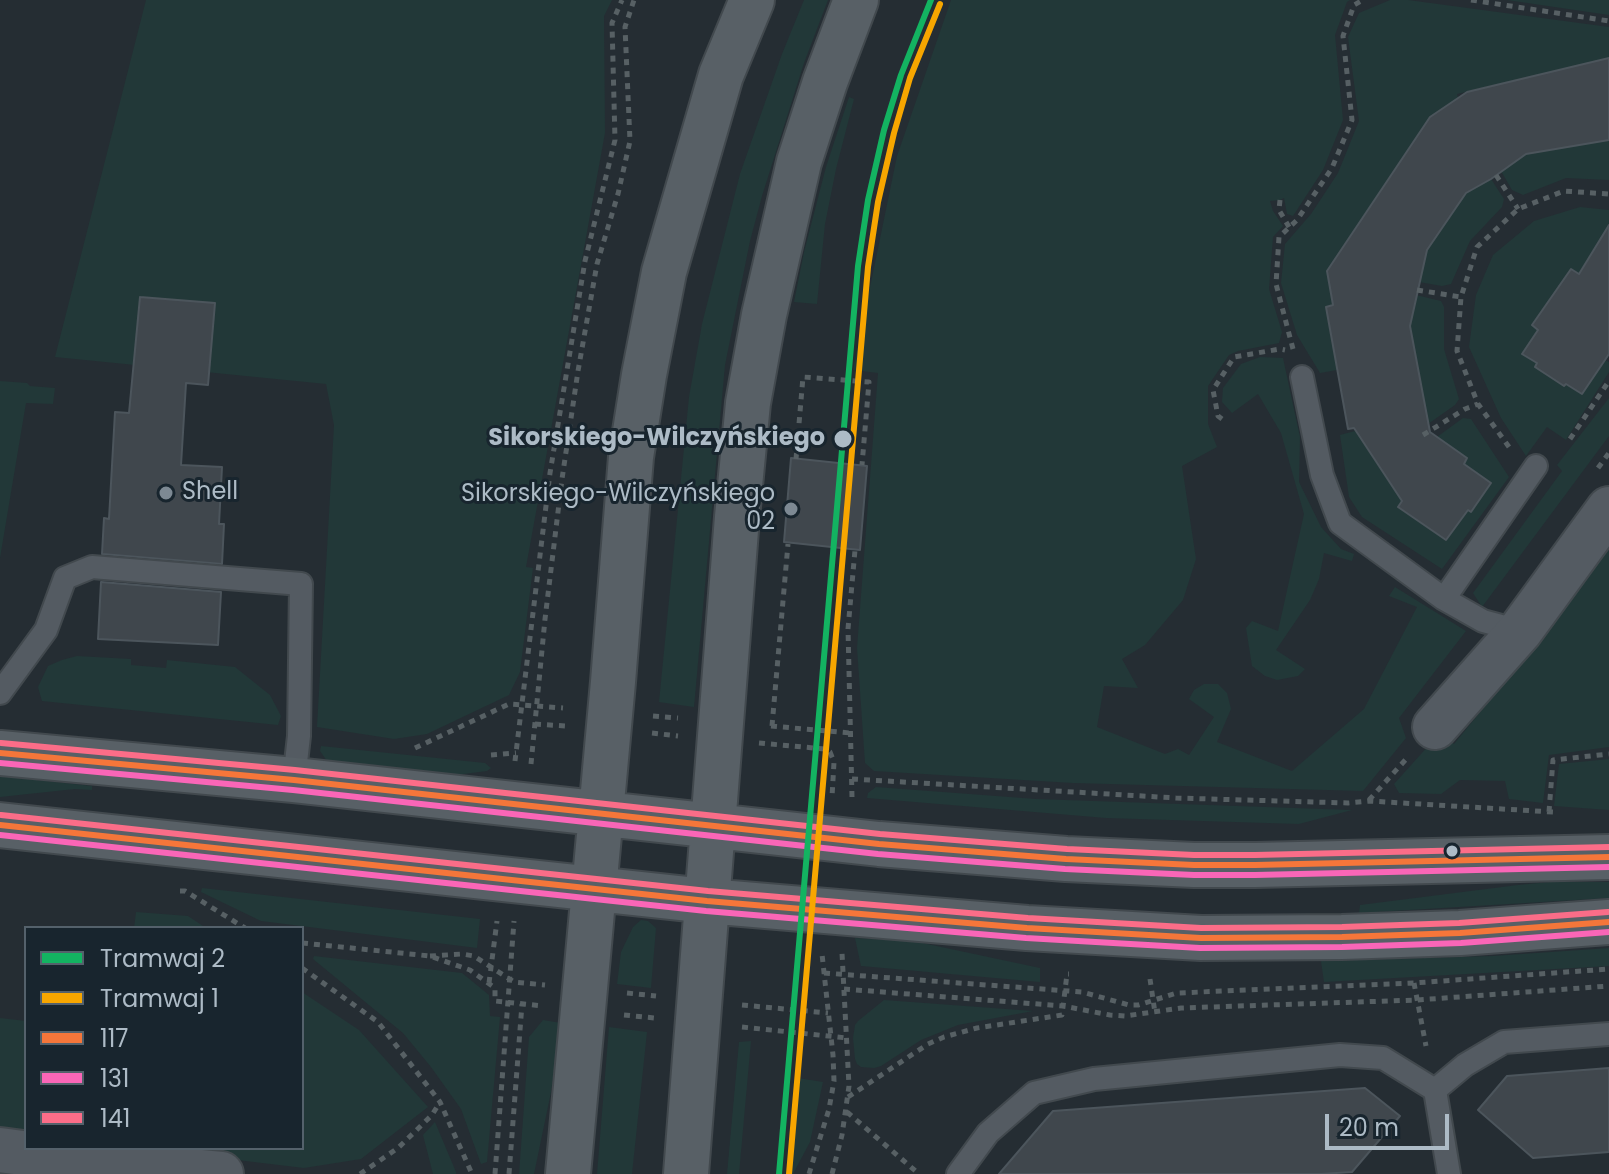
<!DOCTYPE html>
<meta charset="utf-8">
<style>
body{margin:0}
#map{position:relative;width:1609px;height:1174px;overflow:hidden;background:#252d33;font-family:Poppins,sans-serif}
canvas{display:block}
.legend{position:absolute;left:24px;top:926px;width:280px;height:224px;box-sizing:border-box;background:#18252e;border:2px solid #54616b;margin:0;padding:10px 14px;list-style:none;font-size:24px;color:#adbbc6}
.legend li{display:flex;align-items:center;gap:16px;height:40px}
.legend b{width:40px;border:2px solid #54616b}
.scale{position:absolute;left:1325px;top:1114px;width:124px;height:36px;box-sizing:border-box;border:4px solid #adbbc6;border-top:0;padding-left:10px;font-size:24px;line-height:28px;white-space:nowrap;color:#adbbc6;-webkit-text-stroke:6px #18252e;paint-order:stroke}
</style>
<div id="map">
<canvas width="1609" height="1174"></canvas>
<ul class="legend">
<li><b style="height:10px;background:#13b361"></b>Tramwaj 2</li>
<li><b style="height:10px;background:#f7a600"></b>Tramwaj 1</li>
<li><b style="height:10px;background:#f5763a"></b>117</li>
<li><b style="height:10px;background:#fa66b7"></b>131</li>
<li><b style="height:10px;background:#fb6d88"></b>141</li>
</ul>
<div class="scale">20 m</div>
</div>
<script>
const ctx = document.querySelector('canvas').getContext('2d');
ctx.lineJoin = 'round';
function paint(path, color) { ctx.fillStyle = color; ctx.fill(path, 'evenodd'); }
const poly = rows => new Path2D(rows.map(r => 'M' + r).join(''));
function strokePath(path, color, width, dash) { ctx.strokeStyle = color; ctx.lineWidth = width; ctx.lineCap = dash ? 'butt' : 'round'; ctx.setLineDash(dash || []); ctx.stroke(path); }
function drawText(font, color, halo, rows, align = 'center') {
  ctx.font = font + ' Poppins,sans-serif'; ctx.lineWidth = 6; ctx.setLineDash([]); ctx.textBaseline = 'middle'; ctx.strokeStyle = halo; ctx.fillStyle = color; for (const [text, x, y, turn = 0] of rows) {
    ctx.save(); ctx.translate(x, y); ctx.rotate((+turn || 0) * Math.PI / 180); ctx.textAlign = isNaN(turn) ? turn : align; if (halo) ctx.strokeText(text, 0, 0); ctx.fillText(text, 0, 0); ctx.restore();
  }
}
paint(poly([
 [146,0,612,0,604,16,605,133,526,567,533,568,520,672,509,695,427,734,394,739,317,727,334,425,326,384,55,357],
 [804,0,828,0,804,63,762,196,750,241,725,365,694,707,659,702,689,397,702,324,740,174,782,54],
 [951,0,1350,0,1347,2,1335,35,1343,120,1323,170,1293,216,1287,214,1284,198,1280,200,1270,201,1273,211,1283,226,1273,237,1269,289,1282,332,1279,343,1238,351,1229,355,1208,386,1208,424,1217,447,1182,466,1196,559,1183,600,1145,645,1122,659,1138,688,1104,686,1097,727,1165,754,1178,749,1189,755,1214,717,1189,699,1194,690,1204,684,1218,684,1227,693,1231,709,1217,742,1292,771,1364,709,1417,607,1389,596,1395,587,1466,631,1399,718,1406,738,1363,791,1073,783,874,771,865,763,857,648,878,373,853,370,897,156],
 [1390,0,1408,0,1609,27,1609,58,1457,94,1458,98,1430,118,1327,271,1333,305,1326,307,1332,345,1343,369,1320,373,1297,335,1281,283,1285,244,1311,214,1338,173,1359,121,1348,37,1359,13],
 [1507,0,1609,0,1609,15],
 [849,97,854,99,836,169,825,224,817,304,794,302,804,252,826,167],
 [1609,140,1609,180,1566,178,1523,195,1512,190,1501,171,1526,154],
 [1476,178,1491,179,1504,199,1502,207,1470,241,1451,284,1442,286,1419,282,1414,268],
 [1580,207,1609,210,1609,259,1594,250,1579,274,1571,269,1558,288,1538,330,1523,353,1537,363,1536,367,1564,386,1566,384,1582,393,1605,360,1609,362,1609,372,1566,440,1547,427,1526,456,1501,418,1469,347,1476,295,1493,255,1534,221],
 [1416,295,1441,301,1444,307,1444,349,1459,399,1455,405,1428,424,1406,305],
 [1260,357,1283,358,1300,437,1299,482,1321,527,1341,549,1354,554,1352,561,1324,553,1319,579,1310,600,1276,650,1305,669,1298,676,1277,680,1265,676,1252,666,1246,628,1252,621,1278,631,1304,514,1281,433,1258,394,1232,413,1222,402,1223,388,1241,364],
 [0,381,27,383,30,386,55,388,53,404,26,403,0,558],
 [1609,398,1609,436,1482,607,1473,593,1562,471,1557,465],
 [1463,418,1471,419,1509,477,1442,569,1362,517,1349,497,1340,435,1355,431,1402,501,1398,507,1446,540,1468,510,1464,464,1467,459,1437,437],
 [1609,546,1609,747,1549,755,1543,803,1509,799,1505,781,1460,780,1441,794,1399,793,1394,784,1439,734,1454,744,1508,678],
 [77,656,131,659,131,665,166,668,167,660,235,667,270,695,281,716,278,725,42,701,38,687,48,666,62,660],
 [321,746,485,763,491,768,487,771,456,775,327,761,320,751],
 [1609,759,1609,810,1554,806,1559,764],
 [0,776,92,786,92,790,75,789,0,797],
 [876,787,1036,799,1352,810,1299,824,1106,818,867,798,868,793],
 [1550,882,1609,882,1609,898,1359,913,1360,905,1518,885],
 [202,888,480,919,477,948,261,921,201,892],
 [136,912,188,916,206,928,134,928],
 [641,920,648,921,656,928,651,988,617,984,621,952,633,927],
 [855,938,913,941,1040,968,1040,982,861,966],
 [1609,948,1609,966,1324,982,1321,961,1493,956],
 [314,956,462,973,489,995,490,1016,500,1017,487,1162,481,1164,461,1109,431,1067,403,1033,313,959],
 [302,992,359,1030,428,1107,361,1159,304,1168,137,1148,302,1148],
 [884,1000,1033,1011,958,1025,921,1040,881,1066,874,1068,861,1067,857,1064,855,1059,853,1038,855,1025,858,1021],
 [0,1018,26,1021,26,1135,0,1132],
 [543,1020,561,1023,551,1092,534,1174,519,1174,529,1037],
 [609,1027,647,1032,632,1174,597,1174],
 [751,1041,739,1174,727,1174,739,1042],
 [798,1078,823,1082,810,1142,793,1174,789,1174],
 [435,1122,456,1172,456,1174,433,1174,423,1135]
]), '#223838');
const building = poly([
 [1609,58,1609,140,1526,154,1491,179,1466,193,1427,250,1410,326,1430,432,1467,458,1464,464,1491,483,1471,512,1468,510,1446,540,1398,507,1402,501,1354,428,1348,429,1326,307,1333,305,1327,271,1430,117,1467,92,1609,58],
 [1609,225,1609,354,1582,394,1566,384,1564,386,1535,367,1537,363,1522,354,1538,330,1532,325,1571,269,1579,274,1609,225],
 [140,297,215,303,208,385,186,383,181,465,222,467,219,524,224,524,222,564,102,554,104,518,109,519,115,412,129,413,140,297],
 [791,458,867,466,860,550,784,542,791,458],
 [101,582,221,592,218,645,98,639,101,582],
 [1609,1068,1609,1152,1533,1158,1478,1110,1507,1076,1609,1068],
 [1365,1088,1400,1116,1352,1172,1321,1174,999,1174,1053,1111,1365,1088]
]);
paint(building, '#40474d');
strokePath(building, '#4c555c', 2);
const lane = poly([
 [1302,377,1322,475,1340,523,1444,599,1483,621,1520,631],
 [1444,599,1536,466],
 [0,693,46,630,65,578,92,567,301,584,299,736,294,780],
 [1435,1090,1465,1065,1504,1042,1609,1034],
 [958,1174,988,1133,1034,1093,1094,1079,1340,1055,1383,1058,1435,1090,1449,1174]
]);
const street = poly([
 [1435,727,1520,631,1609,509],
 [0,1150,75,1160,221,1174]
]);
const secondary = poly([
 [0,753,294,780,879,844,1066,859,1194,865,1255,865,1609,857],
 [0,825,707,901,1027,928,1201,938,1342,937,1460,933,1609,922],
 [568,1174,613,682,631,457,644,375,664,272,721,75,752,0],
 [686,1174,737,517,748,403,764,315,799,162,825,82,856,0]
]);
strokePath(lane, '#42494e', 26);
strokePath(street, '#42494e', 48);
strokePath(secondary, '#42494e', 48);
strokePath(poly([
 [1471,0,1609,21],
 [1496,175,1518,209],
 [1280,200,1279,210,1289,227],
 [1417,290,1461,297],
 [1293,349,1276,284,1279,237,1297,220,1332,168,1352,120,1343,36,1354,5,1363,0],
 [1222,419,1218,416,1213,390,1234,357,1280,349,1285,350],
 [1423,435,1465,409,1478,404],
 [1570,439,1609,381],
 [1509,447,1478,404,1457,351,1461,297,1477,247,1518,209,1564,191,1609,194],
 [796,459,803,377,869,382,862,465],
 [1598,468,1609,453],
 [653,716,678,718],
 [535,724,566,726],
 [771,726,850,733],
 [772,726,788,544],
 [652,733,678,736],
 [759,743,825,749,830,752,834,762,832,797],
 [415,748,509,704,563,708],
 [491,755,516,753],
 [515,761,550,473,585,261,615,140,612,23,622,0],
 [531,764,545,619,562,479,578,371,597,264,618,194,630,141,625,27,634,0],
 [852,779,1176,798,1348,803,1369,801,1553,812],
 [852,797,848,629,855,550],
 [1369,800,1408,757],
 [1549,812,1553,760,1609,754],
 [180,891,185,891,245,928],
 [302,943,430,956,470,970,495,988,495,1001,543,1006],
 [430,956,462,954,474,956,514,982,545,985],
 [302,968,378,1022,440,1102,472,1174],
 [824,973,1082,992,1129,1005,1138,1005,1177,993,1414,983,1609,969],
 [1150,979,1155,1013],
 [489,983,497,921],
 [1414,983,1426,1046],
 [844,989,1063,1006,1110,1015,1125,1016,1181,1008,1417,1000,1609,986],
 [627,993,656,996],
 [742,1005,828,1013],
 [624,1015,655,1018],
 [742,1027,847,1038],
 [848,1097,928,1044,944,1037,977,1028,1062,1015,1067,974,1069,974],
 [847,1112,919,1174],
 [360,1174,398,1148,432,1115,440,1102],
 [495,1174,514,921],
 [509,1174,522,1004],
 [809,1174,829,1109,834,1081,833,1055,822,954],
 [832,1174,842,1135,849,1086,842,953]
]), '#576064', 5, [6, 6]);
strokePath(lane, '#545b62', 22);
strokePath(street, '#545b62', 44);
strokePath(secondary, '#586066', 44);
strokePath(poly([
 [0,753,294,780,879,844,1066,859,1194,865,1255,865,1609,857],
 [0,825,707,901,1027,928,1201,938,1342,937,1460,933,1609,922]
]), '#f5763a', 6);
strokePath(poly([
 [0,763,293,790,878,854,1065,869,1194,875,1255,875,1609,867],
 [0,835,706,911,1026,938,1200,948,1342,947,1461,943,1609,932]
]), '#fa66b7', 6);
strokePath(poly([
 [1,743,295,770,880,834,1067,849,1194,855,1255,855,1609,847],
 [1,815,708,891,1028,918,1201,928,1342,927,1459,923,1608,912]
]), '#fb6d88', 6);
strokePath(poly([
 [779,1174,858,266,868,200,884,130,901,75,931,0]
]), '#13b361', 6);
strokePath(poly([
 [789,1174,868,267,878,202,894,133,910,78,940,4]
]), '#f7a600', 6);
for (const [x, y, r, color] of [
 [843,439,10,"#adbbc6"],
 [166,493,8,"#7d8993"],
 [791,509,8,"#7d8993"],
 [1452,851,7,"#adbbc6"]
]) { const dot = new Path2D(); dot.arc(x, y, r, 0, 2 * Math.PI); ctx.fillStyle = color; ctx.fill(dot); strokePath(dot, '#18252e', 3); }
drawText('bold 24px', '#adbbc6', '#18252e', [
 ["Sikorskiego-Wilczyńskiego",825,439]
], 'right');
drawText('24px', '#adbbc6', '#18252e', [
 ["Shell",182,493],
 ["Sikorskiego-Wilczyńskiego",775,495,"right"],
 ["02",775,523,"right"]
], 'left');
</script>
